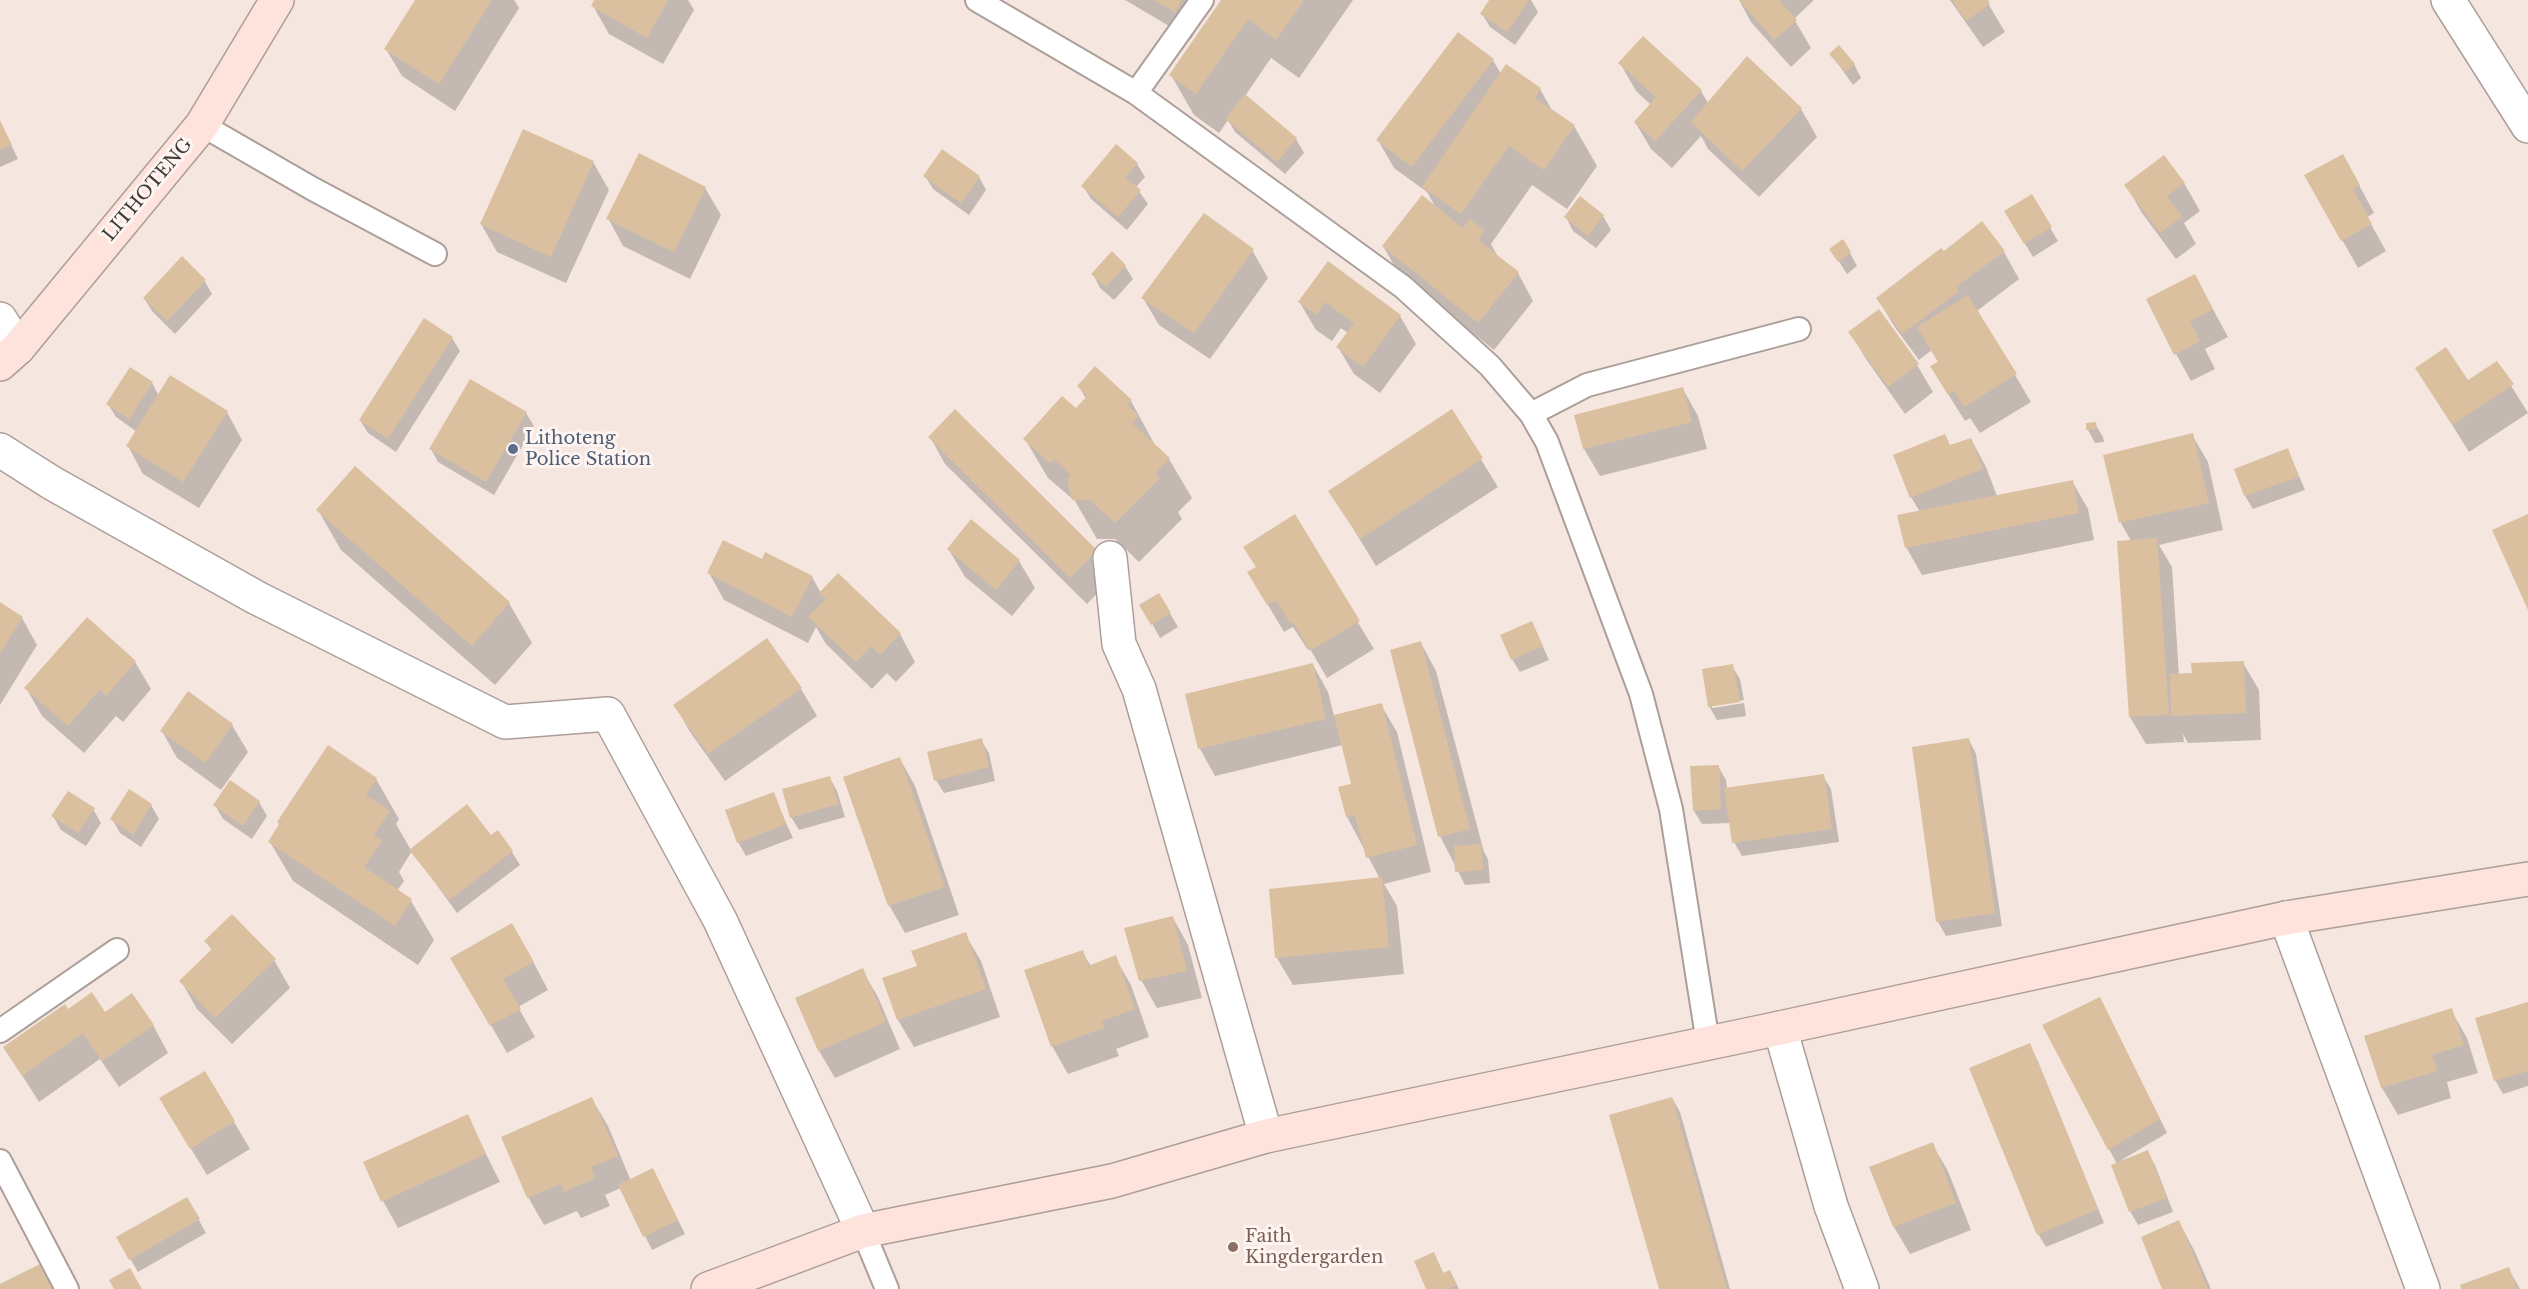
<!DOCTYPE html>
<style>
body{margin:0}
canvas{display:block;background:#f5e6e0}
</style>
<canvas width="2528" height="1289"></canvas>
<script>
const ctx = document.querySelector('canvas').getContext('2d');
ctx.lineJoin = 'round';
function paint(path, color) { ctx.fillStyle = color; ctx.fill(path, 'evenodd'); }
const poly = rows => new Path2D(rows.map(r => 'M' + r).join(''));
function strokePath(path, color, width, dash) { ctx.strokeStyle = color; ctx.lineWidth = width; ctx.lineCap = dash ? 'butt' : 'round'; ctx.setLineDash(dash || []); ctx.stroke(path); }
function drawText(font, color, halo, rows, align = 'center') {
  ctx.font = font + ' "Libre Baskerville",serif'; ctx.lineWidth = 6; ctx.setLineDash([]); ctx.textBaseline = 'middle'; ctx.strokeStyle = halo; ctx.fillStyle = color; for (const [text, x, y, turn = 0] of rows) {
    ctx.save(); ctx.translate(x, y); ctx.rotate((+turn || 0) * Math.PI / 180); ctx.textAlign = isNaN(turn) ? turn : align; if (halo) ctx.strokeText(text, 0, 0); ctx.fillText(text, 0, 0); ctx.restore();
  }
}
paint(poly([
 [417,0,514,0,519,8,455,111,402,76,386,49],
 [596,0,688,0,694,10,663,64,609,34,593,6],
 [1125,0,1213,0,1191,39],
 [1223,0,1353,0,1299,78,1271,58,1245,96,1296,139,1304,153,1285,174,1235,132,1228,120,1219,133,1194,115,1171,75],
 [1491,0,1531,0,1538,12,1515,45,1490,27,1482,14],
 [1739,0,1814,0,1794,19,1811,48,1791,67,1751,22],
 [1950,0,1986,0,2005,32,1983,47],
 [1831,54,1854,64,1861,78,1853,85],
 [1747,59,1801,109,1817,137,1759,197,1708,149,1701,136,1672,168,1651,149,1635,122,1651,105,1636,91,1620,63,1701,91,1708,103],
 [1493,60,1501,74,1540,89,1553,112,1574,126,1597,166,1567,209,1532,185,1491,244,1499,259,1518,273,1533,301,1494,350,1399,274,1383,246,1436,208,1427,192,1394,168,1378,140],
 [0,122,18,159,0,167],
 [593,162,609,190,566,283,497,252,481,224],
 [1137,164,1145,177,1136,187,1148,204,1127,230,1091,199,1083,186],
 [925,176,979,177,986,190,969,215,933,189],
 [2306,176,2358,183,2374,213,2367,217,2386,251,2358,268],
 [2184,183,2200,211,2184,223,2196,244,2176,259,2142,213,2126,185],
 [705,188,721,215,690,279,623,246,608,218],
 [2031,196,2058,241,2033,257,2006,212],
 [1603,216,1611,230,1596,248,1573,231,1566,217],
 [1831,249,1850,253,1857,266,1847,274],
 [1252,250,1268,278,1210,359,1159,325,1143,298],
 [2004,252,2019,279,1977,311,2031,402,1980,433,1970,418,1965,421,1948,394,1939,363,1932,350,1919,360,1894,326,1878,299],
 [1328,263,1400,316,1416,344,1380,393,1354,374,1338,347,1348,333,1341,328,1332,341,1316,330,1300,303],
 [1125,266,1133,279,1114,300,1100,288,1093,274],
 [2195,276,2228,337,2205,349,2215,369,2191,381,2176,354],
 [204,280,212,294,175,334,152,311,144,298],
 [1850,332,1917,365,1933,392,1905,414,1866,359],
 [452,338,460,351,396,452,368,433,360,420],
 [2497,363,2528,413,2469,452,2417,368,2467,382],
 [152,383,159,396,227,412,242,440,199,508,143,474,128,446,137,432,116,417,108,404],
 [1079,386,1131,401,1156,447,1169,459,1192,498,1178,512,1182,519,1139,562,1115,539,1097,539,1075,501,1048,478,1025,439,1076,410,1086,399],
 [1683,389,1698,416,1707,449,1600,476,1584,449,1576,416],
 [1451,411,1498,487,1376,566,1330,491],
 [526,413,534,426,494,495,438,462,431,449],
 [2095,424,2103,437,2104,442,2095,443,2088,430],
 [2192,435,2208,462,2223,530,2159,545,2172,567,2179,675,2193,675,2243,663,2259,690,2261,740,2188,743,2183,734,2184,742,2146,744,2130,717,2131,541,2121,523,2105,456],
 [930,437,1096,551,1112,578,1087,604,945,464],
 [1971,439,1986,467,1997,496,2072,481,2088,509,2094,540,1922,575,1906,547,1920,512,1911,497,1951,447],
 [2288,450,2305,490,2253,509,2245,496],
 [355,468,509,603,532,643,495,685,341,550,318,510],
 [1294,517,1374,649,1327,678,1310,649,1308,650,1293,627,1284,632,1265,600,1257,568],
 [949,550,1019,561,1035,588,1012,616,965,577],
 [763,561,812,577,821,593,900,634,915,662,896,682,887,673,872,689,826,644,816,627,808,643,724,600,709,573],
 [1159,595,1178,627,1160,638,1142,605],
 [0,604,22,618,37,645,0,705],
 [1532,623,1549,660,1520,672,1512,659],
 [1421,643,1436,671,1484,852,1488,859,1490,883,1465,885,1440,836],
 [135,662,151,689,123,722,116,716,84,753,42,716,26,688],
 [1313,665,1328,692,1334,716,1381,705,1397,732,1431,872,1384,884,1397,906,1404,974,1293,985,1277,958,1270,891,1380,879,1347,817,1353,785,1343,745,1215,776,1200,749,1187,695],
 [1732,666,1740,679,1744,700,1712,705,1712,708,1744,703,1746,716,1717,720,1709,706],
 [801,689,817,716,725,781,690,732,675,705],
 [232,725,248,752,221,790,177,758,162,731],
 [981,740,989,753,995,781,944,793,936,780],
 [1969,740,1976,754,2002,926,1946,936,1938,922,1914,748],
 [900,759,915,786,959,915,905,933,889,905],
 [1718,766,1726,780,1727,789,1823,776,1831,789,1839,842,1742,856,1734,842,1731,823,1702,824,1694,811],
 [830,778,837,791,845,817,799,830,791,817],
 [376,779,399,819,396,824,411,850,491,837,512,852,520,865,457,913,412,851,399,872,404,881,397,891,411,901,434,940,418,965,293,881,270,842],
 [230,782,259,802,267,816,252,839,223,819,215,805],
 [773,794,793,838,746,856,738,842],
 [151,805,159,819,141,847,120,833,112,819],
 [93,809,101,823,86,846,61,830,53,816],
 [1173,918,1188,945,1202,998,1157,1008,1141,980],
 [965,934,981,961,1000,1017,914,1047,898,1020,884,979,919,967],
 [206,941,274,960,290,988,232,1044,197,1009,181,981,212,951],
 [528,952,548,990,518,1007,535,1037,507,1053,452,958],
 [1082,952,1091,966,1115,957,1131,985,1149,1037,1116,1049,1119,1056,1068,1074,1052,1046],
 [862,970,878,997,900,1049,835,1078,819,1051,797,998],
 [2528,1003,2528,1086,2503,1094,2495,1080],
 [2451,1010,2467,1038,2478,1073,2447,1082,2451,1098,2398,1115,2382,1088,2366,1037],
 [68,1011,105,1014,153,1025,168,1053,119,1087,100,1059,39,1102,5,1048],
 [2107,1012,2167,1133,2120,1161,2147,1152,2155,1165,2173,1212,2138,1225,2130,1211,2117,1164,2109,1149],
 [2029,1045,2037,1059,2104,1223,2046,1247,2038,1234],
 [205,1073,250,1149,207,1175,177,1126],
 [1672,1098,1680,1112,1730,1289,1660,1289],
 [592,1099,608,1126,631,1181,660,1184,685,1234,652,1250,621,1188,605,1195,610,1206,581,1218,577,1211,544,1225,528,1197],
 [467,1116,500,1182,398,1228,383,1201],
 [1932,1144,1948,1171,1971,1230,1910,1254,1894,1227,1871,1167],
 [187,1199,206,1233,138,1272,118,1238],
 [2179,1222,2194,1250,2211,1289,2164,1289],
 [1434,1254,1444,1274,1450,1272,1459,1289,1428,1289],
 [2508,1268,2520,1289,2463,1289]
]), '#0003');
paint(poly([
 [415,0,492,0,439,84,384,49],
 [594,0,668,0,647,38,591,6],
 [1154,0,1182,0,1175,12],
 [1221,0,1304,0,1276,40,1248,19,1196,94,1169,75],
 [1489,0,1529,0,1507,32,1480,14],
 [1739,0,1779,0,1797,20,1774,40],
 [1952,0,1988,0,1990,4,1966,21],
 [1458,32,1494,59,1412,167,1376,140],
 [1643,36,1702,90,1655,141,1634,122,1656,97,1618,63],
 [1839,45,1855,64,1845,72,1829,54],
 [1747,56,1802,108,1742,171,1691,122],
 [1506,64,1541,88,1535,98,1575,125,1544,170,1509,146,1461,214,1422,187],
 [1245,94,1297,138,1277,162,1225,119],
 [0,120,12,145,0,150],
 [523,129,594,161,551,257,480,224],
 [1116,144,1138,163,1125,177,1141,190,1118,217,1081,186],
 [942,149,980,176,961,203,923,176],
 [639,153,706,187,674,252,606,219],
 [2343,154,2360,185,2353,189,2372,224,2341,241,2304,175],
 [2164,155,2185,183,2167,196,2182,216,2160,233,2124,185],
 [2032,194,2052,227,2024,244,2004,211],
 [1422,195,1463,228,1470,219,1485,231,1478,240,1519,272,1478,323,1382,246],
 [1580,196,1604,215,1588,236,1564,217],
 [1204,213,1254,249,1194,333,1141,298],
 [1982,221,2005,251,1956,287,1959,291,1902,334,1876,298,1941,248,1944,251],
 [1843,239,1851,252,1838,262,1829,249],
 [1112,251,1126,265,1106,287,1091,274],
 [182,256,206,280,167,321,143,298],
 [1328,261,1401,315,1363,367,1336,347,1354,323,1325,302,1316,315,1298,302],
 [2195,274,2213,309,2190,321,2200,341,2174,355,2146,299],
 [1968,295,2017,374,1964,407,1954,391,1948,395,1930,366,1938,362,1917,327],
 [1879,309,1919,364,1888,387,1848,332],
 [424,318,453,337,388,439,359,420],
 [2446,347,2468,380,2497,361,2514,384,2452,425,2415,368],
 [1095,366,1132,400,1127,405,1139,416,1132,423,1170,458,1155,474,1160,478,1115,523,1090,500,1072,500,1067,479,1071,475,1054,459,1050,463,1023,439,1062,396,1076,408,1087,396,1077,386],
 [130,367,153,382,129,419,106,404],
 [170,375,228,411,183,482,126,446],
 [470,379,527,412,486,482,429,449],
 [1683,387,1692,422,1583,449,1574,415],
 [955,409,1097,550,1070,578,928,437],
 [1452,409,1483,458,1360,539,1328,491],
 [2096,422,2097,429,2086,430,2086,423],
 [2193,433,2209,503,2119,523,2103,455],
 [1945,434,1950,445,1971,438,1983,469,1910,498,1893,455],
 [2288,448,2299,477,2244,496,2234,469],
 [355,466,510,602,472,646,316,510],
 [2073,480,2079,513,1905,548,1897,515],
 [1295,514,1360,621,1310,651,1293,622,1291,624,1276,600,1267,605,1247,572,1256,567,1243,547],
 [2528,514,2528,610,2492,530],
 [971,519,1020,560,996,590,947,549],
 [2157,538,2169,715,2129,717,2117,541],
 [723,540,762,559,765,552,813,576,792,617,707,573],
 [838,573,901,633,880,655,871,646,856,662,808,617,826,599,819,593],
 [1159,593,1171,613,1151,625,1139,605],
 [0,602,23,617,0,653],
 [87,617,136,661,106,696,100,689,68,726,24,688],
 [1532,621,1543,646,1511,660,1500,635],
 [767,638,802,688,708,754,673,705],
 [1421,641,1470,829,1438,837,1390,650],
 [2244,661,2246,713,2171,716,2170,674,2192,673,2191,663],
 [1313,663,1326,719,1198,749,1185,694],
 [1733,664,1740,702,1708,707,1702,669],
 [188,691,233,724,205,763,160,731],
 [1382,703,1417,845,1366,858,1355,815,1346,817,1338,787,1351,784,1334,715],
 [982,738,989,767,934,781,927,752],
 [1969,738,1995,913,1936,922,1912,747],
 [328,745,377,778,366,795,390,811,374,835,382,840,364,867,412,899,395,926,268,842,279,824,277,822],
 [900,757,945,887,888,906,843,777],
 [1719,765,1721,809,1693,811,1690,766],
 [1824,774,1832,829,1732,843,1724,788],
 [830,776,838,804,790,818,782,789],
 [230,780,260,801,243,826,213,805],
 [129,789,152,804,133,835,110,819],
 [68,791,95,808,78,833,51,816],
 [774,792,786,824,737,843,725,810],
 [467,804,491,835,498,830,513,851,449,900,409,850],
 [1481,844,1483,870,1455,872,1454,846],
 [1382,877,1389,947,1275,958,1269,889],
 [232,914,276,959,215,1018,179,981,212,949,204,941],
 [1173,916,1187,971,1139,981,1124,928],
 [512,923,534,962,503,979,521,1009,490,1026,450,958],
 [966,932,986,989,897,1020,882,978,917,966,911,951],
 [1083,950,1088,966,1116,955,1135,1009,1102,1021,1104,1028,1051,1047,1024,970],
 [863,968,886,1022,818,1051,795,998],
 [92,992,105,1012,132,993,154,1025,102,1061,83,1033,22,1076,3,1047,65,1004,68,1009],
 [2100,997,2160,1119,2108,1150,2042,1025],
 [2528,1002,2528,1071,2494,1081,2475,1018],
 [2452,1008,2464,1045,2432,1055,2437,1071,2381,1088,2364,1036],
 [2030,1043,2098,1209,2037,1235,1969,1068],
 [205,1071,235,1121,190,1149,159,1098],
 [592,1097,618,1156,591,1167,595,1178,564,1192,560,1184,527,1198,501,1137],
 [1672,1097,1727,1289,1659,1289,1609,1115],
 [468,1114,486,1154,381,1202,363,1162],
 [1933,1142,1956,1203,1893,1227,1869,1167],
 [2148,1150,2167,1198,2129,1212,2111,1165],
 [653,1168,678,1220,643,1237,618,1185],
 [187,1197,200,1219,129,1260,116,1237],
 [2179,1220,2208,1289,2162,1289,2141,1237],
 [1434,1252,1443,1273,1450,1270,1457,1285,1447,1289,1426,1289,1414,1261],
 [42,1263,55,1289,0,1289,0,1284],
 [2509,1267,2517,1289,2461,1289,2460,1285],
 [130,1268,142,1289,114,1289,109,1280]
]), '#dbc09f');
const service = poly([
 [977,0,1136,93,1403,287,1490,366,1531,414,1547,442,1641,694,1671,809,1708,1043],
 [1136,93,1202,0],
 [202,125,313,189,435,254],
 [1531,414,1587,385,1799,329],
 [0,1031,117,950],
 [0,1161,67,1289],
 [863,1231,887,1289]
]);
const minor = poly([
 [2448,0,2528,126],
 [0,319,18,348],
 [0,450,52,483,257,598,505,722,608,714,720,920,863,1231],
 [1110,558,1119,644,1139,689,1266,1136],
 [2286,918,2423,1289],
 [1780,1028,1831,1206,1862,1289]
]);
const secondary = poly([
 [0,364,18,348,202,125,277,0],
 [708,1289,863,1231,1112,1181,1266,1136,1780,1028,2286,918,2528,879]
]);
strokePath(service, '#ac9e98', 26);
strokePath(minor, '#ac9e98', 36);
strokePath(secondary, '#ac9e98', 36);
strokePath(service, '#fff', 22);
strokePath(minor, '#fff', 33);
strokePath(secondary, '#fee3dd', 33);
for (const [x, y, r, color] of [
 [513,449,6,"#5c6f8a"],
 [1233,1247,6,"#8d6e63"]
]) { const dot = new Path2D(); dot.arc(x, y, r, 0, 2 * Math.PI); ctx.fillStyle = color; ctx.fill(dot); strokePath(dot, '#fef4f1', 2); }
drawText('18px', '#3f3937', '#fef4f1', [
 ["LITHOTENG",148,190,-50]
]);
drawText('18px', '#4e5e75', '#fef4f1', [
 ["Lithoteng",525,439],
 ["Police Station",525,460]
], 'left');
drawText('18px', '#785e54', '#fef4f1', [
 ["Faith",1245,1237],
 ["Kingdergarden",1245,1258]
], 'left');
</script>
